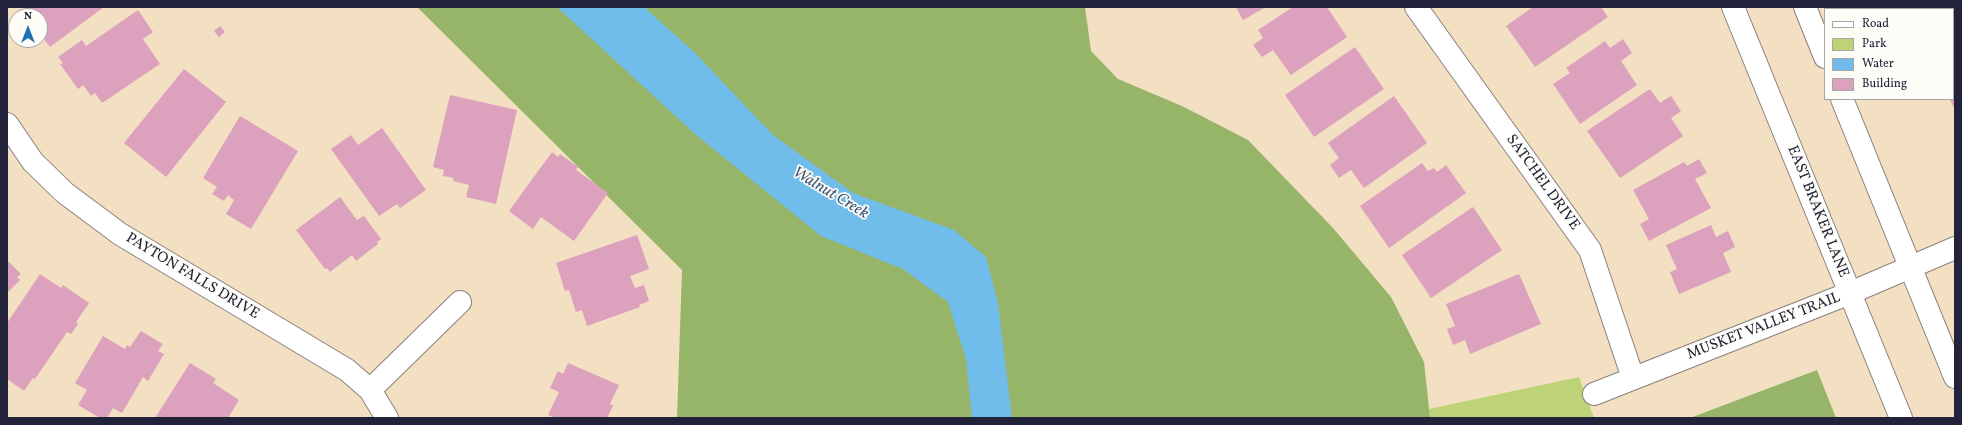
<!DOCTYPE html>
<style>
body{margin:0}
#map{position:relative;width:1962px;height:425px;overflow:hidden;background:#f3dfc2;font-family:Vollkorn,serif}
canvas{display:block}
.frame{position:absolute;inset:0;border:8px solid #22223b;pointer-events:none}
.legend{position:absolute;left:1824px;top:8px;width:130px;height:92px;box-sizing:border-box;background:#fdfcf7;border:1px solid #a5a5ac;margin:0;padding:5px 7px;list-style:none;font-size:12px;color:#22223b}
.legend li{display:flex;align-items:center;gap:8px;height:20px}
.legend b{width:20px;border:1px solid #a5a5ac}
.north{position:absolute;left:8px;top:8px;width:40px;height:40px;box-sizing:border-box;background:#fdfcf7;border:1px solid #a5a5ac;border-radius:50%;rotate:0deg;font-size:11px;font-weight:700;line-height:16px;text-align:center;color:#22223b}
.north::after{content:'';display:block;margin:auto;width:14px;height:18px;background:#1f6fb2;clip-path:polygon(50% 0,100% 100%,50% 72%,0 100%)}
</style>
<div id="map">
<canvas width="1962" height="425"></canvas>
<div class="frame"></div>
<ul class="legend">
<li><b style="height:5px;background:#fff"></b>Road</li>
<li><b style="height:11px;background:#bed377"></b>Park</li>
<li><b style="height:11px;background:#70bcea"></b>Water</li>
<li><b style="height:11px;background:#dca1bc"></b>Building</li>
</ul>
<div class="north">N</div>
</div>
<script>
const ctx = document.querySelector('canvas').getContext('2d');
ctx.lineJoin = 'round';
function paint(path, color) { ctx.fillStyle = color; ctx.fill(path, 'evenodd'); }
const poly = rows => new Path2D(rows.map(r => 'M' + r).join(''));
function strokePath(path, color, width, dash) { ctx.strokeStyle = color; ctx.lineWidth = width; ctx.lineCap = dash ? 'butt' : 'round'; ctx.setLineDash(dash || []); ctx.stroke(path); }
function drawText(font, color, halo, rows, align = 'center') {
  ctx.font = font + ' Vollkorn,serif'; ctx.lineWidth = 3.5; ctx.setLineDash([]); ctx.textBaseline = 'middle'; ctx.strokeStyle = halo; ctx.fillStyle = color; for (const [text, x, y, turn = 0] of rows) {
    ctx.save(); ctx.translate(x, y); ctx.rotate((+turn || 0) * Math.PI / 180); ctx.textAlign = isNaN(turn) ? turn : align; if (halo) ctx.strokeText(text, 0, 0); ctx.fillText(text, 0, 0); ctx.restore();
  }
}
paint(poly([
 [1579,377,1594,418,1430,418,1429,409]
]), '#bed377');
paint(poly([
 [417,7,1085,7,1091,51,1118,79,1182,106,1248,140,1333,228,1391,297,1424,362,1430,418,677,418,682,270],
 [1817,370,1836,418,1690,418]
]), '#96b568');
paint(poly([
 [557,7,644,7,693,51,773,135,853,193,954,230,986,257,998,303,1012,418,972,418,966,359,948,302,903,269,821,236,695,134]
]), '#70bcea');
paint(poly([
 [24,7,104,7,50,47,40,34,40,16,27,16,26,14,28,13],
 [1236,7,1266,7,1243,20],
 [1293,7,1327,7,1347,37,1291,75,1273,50,1262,57,1253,45,1263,38,1258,30],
 [1533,7,1601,7,1608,17,1535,67,1506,26],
 [1918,7,1955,7,1955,43,1953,39,1953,9,1918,9],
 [138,10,153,32,143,39,160,64,102,103,95,93,91,96,83,85,78,89,60,64,63,63,58,57,82,40,86,46],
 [220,26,225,32,219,37,214,31],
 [1623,39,1632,53,1621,61,1637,85,1580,124,1553,84,1570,73,1566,68,1605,41,1610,48],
 [1355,47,1384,89,1314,137,1285,95],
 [1955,56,1955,111,1950,99,1953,99,1953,57],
 [184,69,226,102,166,177,124,143],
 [1650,89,1660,103,1671,96,1681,111,1671,118,1683,136,1620,178,1587,131],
 [450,95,517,110,496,204,466,197,469,185,453,181,454,178,443,176,444,170,433,167],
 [1394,96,1427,143,1364,188,1351,170,1339,178,1330,165,1339,158,1328,143],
 [240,116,298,151,251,229,226,214,234,200,228,195,224,201,212,194,217,187,203,178],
 [382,128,426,190,400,208,397,204,379,216,331,149,351,135,358,145],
 [552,152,558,157,560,154,578,167,576,170,608,193,574,241,541,217,533,229,509,211],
 [1699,159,1707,173,1695,179,1711,208,1649,241,1640,224,1649,219,1633,190,1684,162,1687,166],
 [1422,163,1428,171,1434,168,1437,172,1446,165,1466,193,1389,248,1360,206],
 [340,197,357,220,364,216,381,239,377,242,378,244,356,261,352,255,330,272,327,268,325,269,296,230],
 [1473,207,1502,250,1431,298,1402,255],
 [1711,225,1716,237,1728,231,1735,247,1723,253,1731,272,1679,294,1670,272,1677,269,1666,245],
 [637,235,649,269,630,276,635,288,644,285,649,301,639,305,640,307,587,326,582,310,576,312,569,290,565,291,556,263],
 [7,260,21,274,17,277,20,280,7,293],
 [40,274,61,288,63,285,89,303,76,322,78,324,71,334,67,332,35,379,33,378,24,391,7,379,7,323],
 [1519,274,1541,324,1470,354,1465,340,1453,345,1447,329,1455,326,1446,304],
 [141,331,163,344,158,351,164,354,148,381,143,377,122,413,113,408,107,418,100,418,78,405,87,390,75,383,103,336,125,349,127,345,130,347],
 [190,363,216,379,213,383,239,400,228,418,155,418],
 [568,363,619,385,610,404,613,406,607,418,556,418,548,415,559,392,550,388,558,371,563,374]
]), '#dca1bc');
const street = poly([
 [1416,7,1590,250,1633,378],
 [7,124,33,162,65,193,120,234,347,370,370,390,387,418],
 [370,390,460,302],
 [1594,394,1850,293,1955,248]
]);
const secondary = poly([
 [1733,7,1901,418],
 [1805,7,1825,57],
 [1842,99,1955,377]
]);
strokePath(street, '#8a807e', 24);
strokePath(secondary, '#8a807e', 24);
strokePath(street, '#fff', 22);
strokePath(secondary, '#fff', 22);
drawText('15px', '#22223b', '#fdfcf7', [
 ["SATCHEL DRIVE",1542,183,54],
 ["EAST BRAKER LANE",1817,212,68],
 ["PAYTON FALLS DRIVE",192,277,31],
 ["MUSKET VALLEY TRAIL",1764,327,-21]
]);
drawText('italic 16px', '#3d5878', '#fdfcf7', [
 ["Walnut Creek",830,194,31]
]);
</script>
